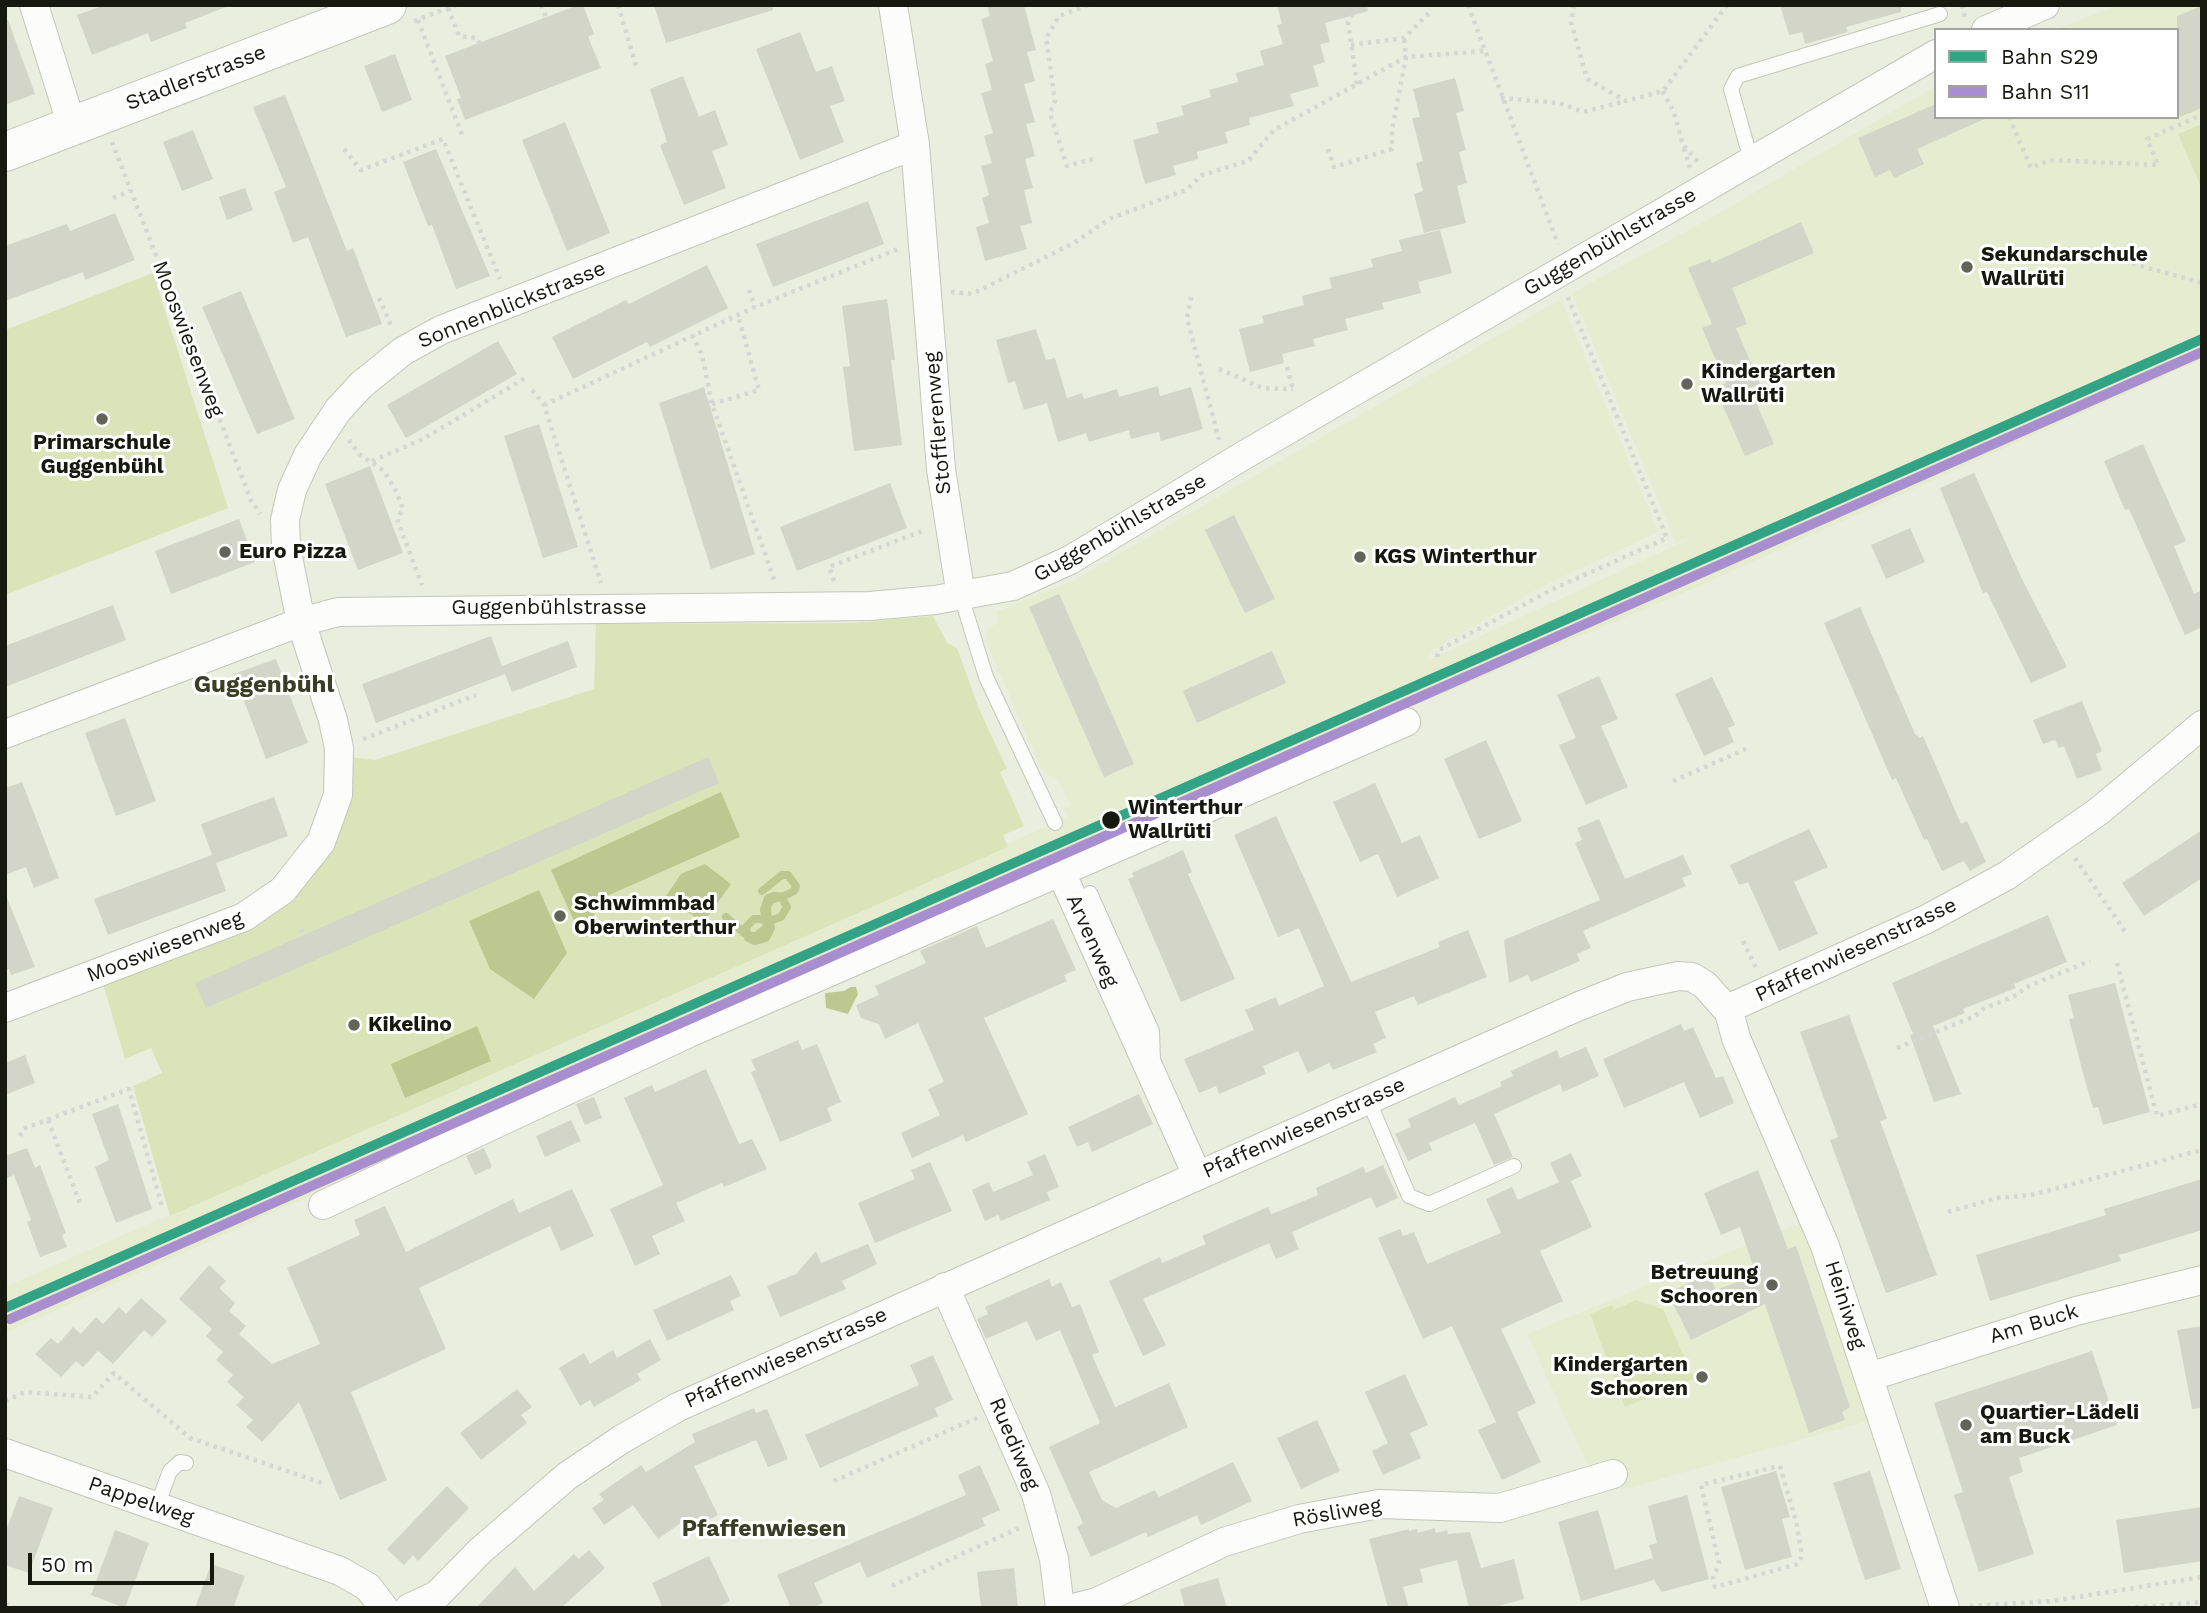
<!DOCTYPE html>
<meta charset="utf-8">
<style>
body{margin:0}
#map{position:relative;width:2207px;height:1613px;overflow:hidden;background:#eaeede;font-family:"Work Sans",sans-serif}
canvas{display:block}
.frame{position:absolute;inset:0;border:7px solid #17190f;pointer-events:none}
.legend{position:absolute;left:1934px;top:28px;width:245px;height:91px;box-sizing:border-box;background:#fff;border:2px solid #a2a39f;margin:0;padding:9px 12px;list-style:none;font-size:21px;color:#17190f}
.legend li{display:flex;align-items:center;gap:14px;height:35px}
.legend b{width:35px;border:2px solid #a2a39f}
.scale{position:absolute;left:28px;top:1553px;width:186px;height:32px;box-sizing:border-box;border:4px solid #17190f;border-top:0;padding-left:9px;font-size:21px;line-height:24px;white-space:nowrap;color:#17190f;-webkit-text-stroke:5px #fff;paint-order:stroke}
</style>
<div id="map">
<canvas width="2207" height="1613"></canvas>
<div class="frame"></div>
<ul class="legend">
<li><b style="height:9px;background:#32a384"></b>Bahn S29</li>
<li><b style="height:9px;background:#a88dcf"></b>Bahn S11</li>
</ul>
<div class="scale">50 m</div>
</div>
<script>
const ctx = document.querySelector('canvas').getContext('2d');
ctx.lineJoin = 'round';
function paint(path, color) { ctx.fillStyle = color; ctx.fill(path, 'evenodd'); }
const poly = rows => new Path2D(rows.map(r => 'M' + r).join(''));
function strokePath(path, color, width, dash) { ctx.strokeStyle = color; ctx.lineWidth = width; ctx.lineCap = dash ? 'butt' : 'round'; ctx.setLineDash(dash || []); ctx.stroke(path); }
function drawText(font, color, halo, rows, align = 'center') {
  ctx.font = font + ' "Work Sans",sans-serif'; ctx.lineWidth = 6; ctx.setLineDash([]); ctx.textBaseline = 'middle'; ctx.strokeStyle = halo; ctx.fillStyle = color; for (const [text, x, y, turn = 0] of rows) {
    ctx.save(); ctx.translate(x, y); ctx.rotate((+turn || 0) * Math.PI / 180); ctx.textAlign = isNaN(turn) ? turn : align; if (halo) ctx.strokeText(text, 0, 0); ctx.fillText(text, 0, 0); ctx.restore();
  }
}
paint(poly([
 [2120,5,2202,5,2202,359,1681,594,1224,785,5,1333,5,1287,1008,847,1007,844,1067,817,1063,809,1071,805,1055,777,1043,773,987,643,987,629,999,622,996,612,1071,582,1561,299,1658,532,1543,586,1431,651,1427,661,1698,535,1676,543,1572,293,1711,218,1936,86,1936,117,2177,117,2177,30,2053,30],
 [1804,1222,1871,1420,1621,1490,1612,1465,1587,1464,1527,1334]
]), '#e5ecd0');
paint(poly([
 [2202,124,2202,189,2178,134],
 [153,273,228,508,5,595,5,330],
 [933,616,947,643,957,648,979,709,1007,769,1000,772,1024,826,1003,835,1008,847,170,1216,133,1086,162,1073,151,1048,125,1059,103,984,277,910,350,757,375,760,594,689,596,624,854,623],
 [1636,1300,1663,1309,1694,1379,1625,1407,1590,1314,1612,1305,1614,1310]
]), '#dbe4b8');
paint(poly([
 [721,792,740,837,607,896,585,927,573,919,551,870],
 [705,864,731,884,703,923,666,896,681,874],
 [539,890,567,953,534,999,490,969,469,921],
 [851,987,856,987,858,994,848,1014,826,1008,825,993,844,991],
 [477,1026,491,1061,405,1098,391,1064]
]), '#bdc890');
strokePath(poly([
 [726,917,744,933,750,936,756,936,767,927,766,922,764,910,768,898,774,896,778,896,782,898,787,907,781,917,772,920,767,920,759,919,754,919,746,927,748,938,754,941,766,938,771,928,770,922,768,917,767,910,767,906,771,900,776,898,786,895,794,891,796,886,788,875,782,875,762,891]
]), '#bdc890', 8);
paint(poly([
 [105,5,226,5,226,7,185,23,187,28,151,42,148,33,92,55,77,15],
 [578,5,583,5,594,34,588,37,601,68,465,120,457,99,461,98,445,56],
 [654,5,772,5,773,10,666,43],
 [987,5,1024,5,1036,50,1027,52,1035,81,1024,84,1035,122,1026,124,1035,156,1025,159,1033,188,1024,190,1032,223,1020,226,1027,249,985,261,976,227,989,223,982,198,989,195,981,166,992,163,984,136,993,133,981,93,992,90,985,64,993,61,981,19,990,16],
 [1277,5,1367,5,1368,11,1325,23,1330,42,1320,44,1325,62,1313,66,1319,86,1290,94,1294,106,1249,118,1250,125,1225,132,1228,143,1197,152,1198,159,1173,166,1176,175,1145,184,1133,140,1159,133,1156,123,1184,115,1181,106,1211,97,1209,90,1238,82,1236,73,1264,65,1260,51,1283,44,1277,25,1282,24],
 [1780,5,1901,5,1901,12,1846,27,1848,32,1805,44,1802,32,1789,35],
 [2202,6,2202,108,2177,118,2177,16],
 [8,20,35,94,5,105,5,21],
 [800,32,816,72,832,66,845,101,830,106,844,142,800,160,756,49],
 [395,54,412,100,382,112,364,66],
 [683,76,699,117,715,110,728,145,712,151,726,188,684,205,660,145,667,142,650,89],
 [1455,78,1464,111,1456,113,1466,150,1459,152,1467,183,1457,186,1466,223,1424,233,1414,194,1423,191,1416,163,1423,161,1412,118,1420,117,1413,89],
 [285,95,347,251,353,248,382,324,346,337,308,237,293,243,274,192,286,187,253,107],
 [1936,104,1936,117,1989,117,1917,149,1924,164,1894,178,1890,170,1875,177,1858,138],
 [565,122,610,233,567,251,522,140],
 [193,130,213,179,182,191,163,142],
 [436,149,490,276,456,289,432,225,428,226,403,162],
 [245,188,253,210,227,220,219,197],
 [868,201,884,244,773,287,756,244],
 [115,213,135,260,85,280,83,272,5,301,5,246,67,224,70,231],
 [1801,222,1814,253,1732,288,1747,324,1736,328,1760,384,1750,388,1774,444,1745,456,1715,388,1726,383,1702,328,1712,324,1688,268,1710,259,1712,263],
 [1440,230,1452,273,1418,282,1421,293,1382,303,1384,309,1345,319,1348,330,1313,339,1315,346,1282,354,1284,363,1250,372,1239,329,1264,323,1262,316,1304,305,1302,296,1332,288,1329,278,1373,267,1371,259,1402,251,1399,240],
 [707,265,728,308,650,347,647,342,573,379,552,337,626,300,629,304],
 [241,291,295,419,257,434,202,307],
 [887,299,895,360,891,360,902,445,854,451,843,367,850,366,842,306],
 [1036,329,1046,360,1055,358,1067,398,1082,393,1084,399,1117,389,1119,397,1158,386,1160,396,1191,387,1203,429,1161,441,1159,432,1131,439,1129,430,1089,442,1086,433,1058,442,1047,403,1024,410,1015,381,1008,383,996,340],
 [498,341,517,374,406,438,387,405],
 [704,387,755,554,711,569,659,403],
 [539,424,578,547,543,558,504,436],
 [2143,444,2186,541,2174,546,2194,594,2202,590,2202,627,2185,635,2129,509,2125,510,2104,461],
 [370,466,403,553,358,570,325,484],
 [1974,473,2021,577,2067,667,2031,683,1987,592,1983,593,1940,488],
 [890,483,907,528,797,571,780,527],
 [1234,515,1275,599,1245,613,1205,530],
 [239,519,255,562,171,594,155,551],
 [1910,528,1925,562,1886,579,1871,545],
 [1059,594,1134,764,1104,777,1029,607],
 [113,605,126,640,5,687,5,646],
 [1860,607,1915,734,1920,738,1923,736,1961,824,1967,821,1986,862,1970,871,1964,861,1942,871,1927,839,1924,840,1896,778,1892,780,1824,623],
 [491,636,502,666,568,641,577,667,512,692,505,674,376,723,362,684],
 [1272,651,1286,683,1197,723,1183,691],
 [276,659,308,743,266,759,234,674],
 [1599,676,1618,719,1601,726,1628,787,1586,805,1559,745,1576,738,1557,695],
 [1712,677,1735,725,1728,728,1734,742,1704,756,1675,694],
 [2082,701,2102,751,2096,754,2102,770,2077,779,2064,746,2059,748,2055,740,2043,744,2033,720],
 [125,718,156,801,116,816,85,733],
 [1486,740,1522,821,1479,839,1444,759],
 [708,757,719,783,206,1008,195,983],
 [22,782,59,878,34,888,26,867,5,875,5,788],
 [1375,783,1402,843,1420,835,1439,878,1397,897,1378,854,1360,862,1333,802],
 [274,797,288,836,216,863,226,891,108,935,94,899,212,855,201,824],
 [1276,816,1351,982,1440,947,1438,942,1468,930,1487,977,1418,1005,1414,996,1375,1012,1386,1038,1373,1044,1377,1052,1333,1070,1329,1063,1308,1073,1298,1051,1263,1066,1266,1074,1219,1094,1216,1086,1199,1093,1184,1059,1254,1030,1245,1010,1276,997,1279,1006,1324,986,1299,928,1278,937,1234,835],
 [1599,819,1625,879,1683,855,1692,874,1682,878,1686,886,1583,931,1591,948,1577,954,1580,961,1531,982,1528,975,1509,983,1504,940,1600,900,1575,843,1582,840,1577,828],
 [1809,829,1828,867,1794,882,1818,934,1779,951,1748,882,1739,885,1730,865],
 [2202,830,2202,878,2144,916,2122,883],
 [1183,850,1192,872,1188,874,1235,979,1181,1002,1128,879,1134,877,1132,873],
 [5,893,35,967,11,975,9,969,5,970],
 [2048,915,2067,962,2014,984,2016,988,1963,1009,1965,1013,1933,1026,1961,1094,1934,1102,1910,1035,1913,1034,1892,983],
 [1053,919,1076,970,1064,975,1067,981,984,1018,1028,1114,966,1142,963,1135,912,1158,901,1133,940,1115,928,1089,944,1082,918,1023,885,1039,879,1024,861,1018,856,1005,879,995,875,986,926,963,920,951,977,926,986,948],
 [2115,983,2150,1112,2103,1125,2098,1107,2093,1108,2083,1073,2069,1019,2074,1018,2068,995],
 [1849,1015,1887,1119,1880,1121,1937,1275,1886,1293,1830,1140,1838,1137,1800,1032],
 [1681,1024,1684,1031,1693,1027,1716,1078,1723,1076,1734,1103,1700,1118,1684,1082,1624,1108,1603,1059],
 [798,1040,802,1050,817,1044,841,1102,827,1108,832,1121,780,1142,751,1072,756,1070,751,1060],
 [1586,1047,1599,1076,1563,1092,1560,1084,1494,1114,1513,1157,1494,1165,1475,1123,1429,1143,1432,1150,1408,1161,1395,1134,1411,1127,1408,1119,1455,1097,1459,1105,1502,1086,1500,1082,1513,1076,1511,1071,1557,1050,1560,1058],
 [25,1055,35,1083,5,1095,5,1063],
 [706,1069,739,1144,752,1139,767,1169,724,1187,722,1183,676,1203,685,1221,652,1236,660,1254,635,1266,610,1209,663,1185,624,1098,652,1085,655,1092],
 [1139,1094,1153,1124,1092,1152,1088,1142,1077,1147,1068,1127],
 [594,1097,602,1118,585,1125,576,1104],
 [118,1104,152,1209,116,1223,95,1167,109,1160,92,1114],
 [571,1120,581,1141,545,1157,536,1136],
 [27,1148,35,1168,40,1165,66,1233,62,1235,67,1247,40,1257,27,1222,31,1220,14,1175,5,1179,5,1156],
 [484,1148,492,1167,475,1175,466,1156],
 [1571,1153,1582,1176,1571,1181,1592,1227,1540,1251,1563,1301,1501,1329,1536,1403,1517,1412,1541,1462,1502,1480,1478,1430,1496,1422,1452,1326,1423,1339,1378,1238,1400,1229,1403,1236,1414,1232,1427,1264,1501,1233,1486,1199,1512,1187,1518,1200,1559,1182,1550,1163],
 [1045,1154,1059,1187,1047,1192,1050,1200,1001,1221,998,1215,985,1221,972,1190,989,1182,993,1192,1033,1175,1027,1162],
 [930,1162,952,1211,875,1243,858,1203,915,1179,911,1170],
 [1383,1165,1398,1198,1376,1208,1371,1197,1292,1232,1299,1249,1276,1259,1269,1243,1143,1299,1166,1345,1143,1356,1109,1281,1160,1257,1162,1263,1206,1244,1202,1236,1268,1207,1271,1214,1282,1210,1318,1195,1316,1188,1363,1167,1366,1173],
 [1758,1170,1788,1249,1796,1246,1850,1407,1842,1412,1845,1420,1809,1433,1765,1304,1691,1340,1668,1293,1708,1274,1716,1290,1756,1275,1740,1227,1721,1235,1704,1193],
 [2202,1179,2202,1230,2119,1255,2121,1261,1990,1301,1976,1255,2106,1215,2104,1209],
 [572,1189,594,1236,561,1251,550,1226,419,1288,446,1349,351,1392,387,1480,340,1500,299,1402,262,1442,246,1427,253,1420,236,1405,244,1397,227,1382,233,1375,216,1360,223,1352,206,1336,212,1329,179,1299,209,1265,226,1281,219,1288,235,1303,229,1311,246,1326,239,1334,272,1364,320,1344,287,1268,360,1235,354,1220,385,1206,406,1252,513,1199,519,1213],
 [868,1244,877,1264,842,1281,846,1289,780,1317,767,1286,796,1274,816,1251,821,1263],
 [731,1275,741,1296,730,1301,734,1310,667,1341,653,1310],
 [1049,1279,1052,1287,1061,1282,1072,1307,1080,1304,1099,1352,1092,1355,1115,1407,1169,1383,1188,1427,1089,1472,1102,1500,1116,1508,1155,1490,1159,1497,1233,1462,1252,1501,1201,1525,1197,1515,1148,1537,1146,1532,1091,1557,1077,1527,1083,1523,1049,1447,1100,1423,1060,1330,1036,1341,1027,1321,986,1339,977,1319,988,1314,985,1307],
 [141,1298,167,1321,152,1337,144,1330,113,1364,98,1351,83,1367,76,1361,61,1377,35,1354,51,1338,58,1344,73,1327,81,1334,96,1317,103,1324,119,1307,126,1314],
 [2202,1326,2202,1408,2192,1409,2177,1330],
 [650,1339,661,1360,637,1374,641,1380,594,1407,590,1400,580,1406,559,1368,584,1353,590,1364,613,1350,617,1358],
 [2092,1351,2117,1425,2019,1458,2023,1472,2009,1477,2034,1554,1979,1572,1954,1495,1963,1492,1934,1403],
 [933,1355,953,1400,935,1408,938,1416,820,1468,805,1435,919,1385,910,1365],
 [1405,1374,1428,1425,1410,1433,1421,1458,1383,1475,1372,1451,1388,1443,1365,1392],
 [517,1389,532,1407,521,1415,527,1423,481,1460,460,1433],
 [754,1408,756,1413,767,1409,788,1459,768,1467,756,1440,694,1466,718,1515,685,1532,681,1523,658,1539,633,1505,604,1525,592,1508,604,1500,599,1494,641,1465,646,1472,695,1442,692,1434],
 [1317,1420,1340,1471,1301,1489,1277,1438],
 [980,1465,1000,1510,982,1518,985,1526,867,1578,860,1562,814,1583,823,1603,812,1608,791,1608,777,1575,966,1495,958,1475],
 [1776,1471,1790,1517,1782,1519,1792,1557,1745,1570,1721,1487],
 [1870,1471,1901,1569,1865,1580,1833,1483],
 [447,1486,469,1508,418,1561,413,1555,404,1565,387,1549],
 [1687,1495,1709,1579,1662,1592,1654,1580,1581,1601,1558,1522,1598,1510,1615,1569,1653,1558,1649,1545,1657,1543,1648,1506],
 [19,1496,53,1508,29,1573,5,1565,5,1534],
 [2202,1507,2202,1561,2124,1573,2116,1520],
 [1435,1528,1436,1533,1447,1530,1448,1534,1470,1532,1481,1568,1514,1559,1524,1599,1491,1608,1469,1608,1457,1560,1420,1569,1423,1582,1403,1587,1409,1608,1388,1608,1369,1539,1409,1529,1409,1531,1417,1529,1418,1533],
 [115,1530,149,1543,125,1608,91,1595],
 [589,1550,605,1568,561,1608,476,1608,515,1567,534,1591,574,1554,579,1559],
 [709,1556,730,1601,716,1608,663,1608,652,1583],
 [211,1564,245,1576,233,1608,195,1608],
 [1014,1568,1018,1608,981,1608,977,1572],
 [1218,1578,1227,1608,1185,1608,1180,1589]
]), '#d2d5c8');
const lane = poly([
 [1754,159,1747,146,1731,89,1738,76,1940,14],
 [961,596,986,677,1055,823],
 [1090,893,1152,1031,1153,1062],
 [1368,1099,1409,1196,1429,1204,1514,1166],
 [157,1506,170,1471,180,1462,186,1463]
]);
const street = poly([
 [34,5,72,126],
 [893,5,915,145,941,469,961,596],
 [1986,30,2045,5],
 [5,734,301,622,338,612,870,606,935,600,1013,586,1070,560,1246,454,1936,54],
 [1061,872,1197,1175],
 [5,1008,244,917,283,890,321,842,338,795,339,748,333,720,301,622,286,547,285,520,292,490,308,455,338,410,361,385,403,351,441,330,915,145],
 [1727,1009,1927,919,2006,876,2099,811,2202,725],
 [323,1205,689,1033,1406,722],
 [945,1287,1036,1494,1054,1559,1060,1608],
 [1869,1377,2076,1311,2202,1280],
 [5,1453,340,1571,368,1587,384,1608],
 [409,1608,437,1595,480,1551,567,1476,622,1439,678,1407,1577,1007,1627,987,1678,976,1692,977,1705,985,1729,1012,1736,1038,1825,1246,1945,1608],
 [1073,1608,1097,1602,1224,1542,1299,1519,1379,1504,1500,1508,1613,1474]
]);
const secondary = poly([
 [5,152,387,5]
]);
strokePath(lane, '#c4c6ba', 16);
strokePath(street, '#c4c6ba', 30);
strokePath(secondary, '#c4c6ba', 40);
strokePath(poly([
 [541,5,546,17],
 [618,5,637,69],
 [1088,5,1059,16,1046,38,1055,101,1050,113,1067,166,1093,159],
 [1468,5,1558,244],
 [1574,5,1571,22,1587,79,1626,101,1663,91,1727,5],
 [1962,5,1965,18],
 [448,8,459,36,477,38,479,43],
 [418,20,462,135],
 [414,21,456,5],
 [1351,45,1404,38,1431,11],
 [1357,84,1348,22,1358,5],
 [1663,91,1674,113,1683,145],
 [1501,98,1559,103,1583,112,1626,101],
 [2009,117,2031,168,2049,160,2158,165,2147,139,2202,115],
 [112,142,251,500,260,514],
 [344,149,361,170,443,139,500,279],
 [1328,149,1334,167,1392,149,1392,130,1406,57,1404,38],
 [1690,168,1683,145,1698,162],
 [113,198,130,191],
 [2116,259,2202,283],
 [749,290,755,307],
 [951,292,972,294,1074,243,1109,219,1186,190,1202,175,1248,161,1274,130,1406,57,1484,51],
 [1191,297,1187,318,1219,440],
 [379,298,392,328],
 [692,335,702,355,712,404,775,582],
 [1287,367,1293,389],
 [1219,369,1263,388,1293,389],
 [532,390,544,405,601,583],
 [712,404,759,390,738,315],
 [544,405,755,307,898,249],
 [349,440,359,454,384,471,396,491,403,509,397,519,422,585],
 [372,461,423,439,527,377],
 [834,581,829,567,925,530],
 [1437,657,1439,650,1553,589,1667,538,1567,295],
 [363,739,476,695],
 [1673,781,1746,749],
 [2075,858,2126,933],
 [301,929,304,935],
 [1743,941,1756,968],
 [2117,963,2157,1116,2202,1104],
 [1897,1048,1975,1016,1983,1009,2019,994,2024,988,2090,961],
 [48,1120,80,1203],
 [20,1136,23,1129,129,1089,162,1207],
 [1948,1212,1997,1198,2031,1195,2202,1150],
 [5,1401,25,1392,92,1397,114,1373,190,1438,325,1484],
 [1780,1466,1796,1521,1802,1556,1798,1564,1715,1587,1713,1578,1719,1563,1701,1485,1780,1466],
 [834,1481,977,1418],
 [892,1586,1019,1528],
 [5,1604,15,1608],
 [1970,1606,2052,1601,2202,1577],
 [2127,1608,2202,1602]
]), '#d6d6d2', 4.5, [3.5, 5]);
strokePath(lane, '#fcfcfa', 14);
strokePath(street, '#fcfcfa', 28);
strokePath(secondary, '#fcfcfa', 38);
strokePath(poly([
 [5,1308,2202,339]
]), '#32a384', 10);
strokePath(poly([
 [10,1319,2202,352]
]), '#a88dcf', 10);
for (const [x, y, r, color] of [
 [1967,267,7,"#616457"],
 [1687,384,7,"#616457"],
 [102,419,7,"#616457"],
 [225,552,7,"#616457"],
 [1360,557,7,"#616457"],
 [1111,820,10,"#17190f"],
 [560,916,7,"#616457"],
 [354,1025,7,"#616457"],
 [1772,1285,7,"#616457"],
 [1702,1377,7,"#616457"],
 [1966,1425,7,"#616457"]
]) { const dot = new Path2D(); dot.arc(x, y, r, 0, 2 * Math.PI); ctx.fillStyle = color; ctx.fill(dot); strokePath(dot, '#fff', 2.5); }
drawText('21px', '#17190f', '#fff', [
 ["Stadlerstrasse",196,78,-21],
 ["Guggenbühlstrasse",1610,242,-30],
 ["Sonnenblickstrasse",512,305,-22],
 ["Mooswiesenweg",188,339,69],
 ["Stofflerenweg",938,423,-95],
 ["Guggenbühlstrasse",1120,528,-30],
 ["Guggenbühlstrasse",549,608],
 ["Arvenweg",1092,941,66],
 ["Mooswiesenweg",165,947,-21],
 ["Pfaffenwiesenstrasse",1856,950,-25],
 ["Pfaffenwiesenstrasse",1304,1128,-24],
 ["Heiniweg",1845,1305,72],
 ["Am Buck",2034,1324,-17],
 ["Pfaffenwiesenstrasse",786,1358,-24],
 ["Ruediweg",1014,1444,67],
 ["Pappelweg",141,1501,19],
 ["Rösliweg",1337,1513,-10]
]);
drawText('bold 21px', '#17190f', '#fff', [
 ["Sekundarschule",1981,255],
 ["Wallrüti",1981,279],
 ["Kindergarten",1701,372],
 ["Wallrüti",1701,396],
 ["Primarschule",102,443,"center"],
 ["Guggenbühl",102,467,"center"],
 ["Euro Pizza",239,552],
 ["KGS Winterthur",1374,557],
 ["Schwimmbad",574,904],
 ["Oberwinterthur",574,928],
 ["Kikelino",368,1025],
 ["Betreuung",1758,1273,"right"],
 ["Schooren",1758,1297,"right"],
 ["Kindergarten",1688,1365,"right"],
 ["Schooren",1688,1389,"right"],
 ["Quartier-Lädeli",1980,1413],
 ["am Buck",1980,1437]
], 'left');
drawText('bold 21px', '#17190f', '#fff', [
 ["Winterthur",1128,808],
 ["Wallrüti",1128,832]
], 'left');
drawText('bold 23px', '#393e25', '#fff', [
 ["Pfaffenwiesen",764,1529]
]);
drawText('bold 24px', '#393e25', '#fff', [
 ["Guggenbühl",264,685]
]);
</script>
